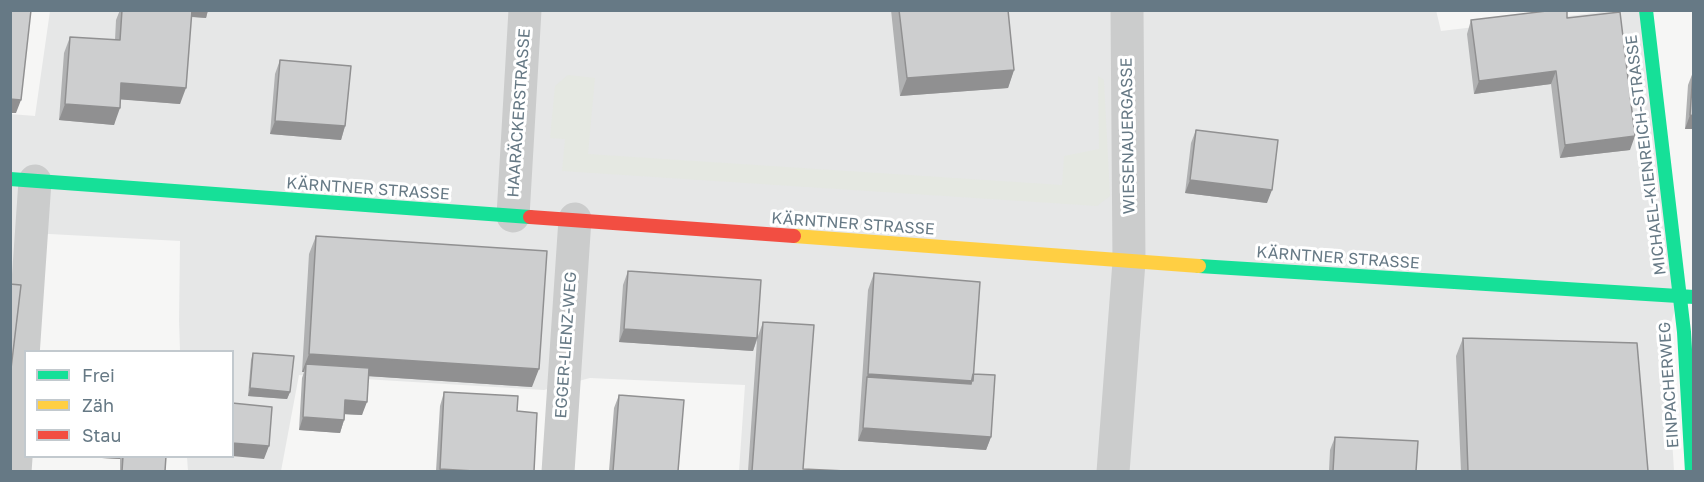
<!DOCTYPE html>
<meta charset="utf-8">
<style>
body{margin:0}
#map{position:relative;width:1704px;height:482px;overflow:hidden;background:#f6f6f5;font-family:"Golos Text",sans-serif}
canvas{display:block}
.frame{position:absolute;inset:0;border:12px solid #667985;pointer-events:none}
.legend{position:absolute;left:24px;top:350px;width:210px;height:108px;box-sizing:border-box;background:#fff;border:2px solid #c2c9ce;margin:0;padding:8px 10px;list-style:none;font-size:18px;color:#667985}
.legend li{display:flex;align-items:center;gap:12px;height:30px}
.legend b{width:30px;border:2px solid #c2c9ce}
</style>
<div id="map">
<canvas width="1704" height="482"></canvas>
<div class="frame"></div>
<ul class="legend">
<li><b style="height:8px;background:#16e098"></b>Frei</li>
<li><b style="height:8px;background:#ffcf43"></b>Zäh</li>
<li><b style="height:8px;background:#f24e42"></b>Stau</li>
</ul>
</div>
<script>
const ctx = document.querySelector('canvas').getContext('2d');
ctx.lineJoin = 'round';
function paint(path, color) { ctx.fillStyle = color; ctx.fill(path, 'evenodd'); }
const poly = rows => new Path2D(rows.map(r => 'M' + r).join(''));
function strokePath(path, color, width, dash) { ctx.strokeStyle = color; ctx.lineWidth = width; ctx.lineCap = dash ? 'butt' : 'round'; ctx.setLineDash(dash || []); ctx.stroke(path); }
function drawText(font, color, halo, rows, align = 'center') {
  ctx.font = font + ' "Golos Text",sans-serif'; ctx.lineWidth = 6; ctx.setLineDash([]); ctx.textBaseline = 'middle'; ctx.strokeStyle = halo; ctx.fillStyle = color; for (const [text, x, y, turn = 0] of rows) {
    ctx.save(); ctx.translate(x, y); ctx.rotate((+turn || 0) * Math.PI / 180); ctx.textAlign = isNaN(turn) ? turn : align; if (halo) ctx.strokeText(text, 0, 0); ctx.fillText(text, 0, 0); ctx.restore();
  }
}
paint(poly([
 [1436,10,1441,31,1610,11,1646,11,1679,296,1666,339,1674,471,739,471,745,385,590,378,544,390,299,375,281,471,188,471,187,457,232,456,232,352,180,351,179,321,180,241,31,233,11,457,10,114,35,116,50,11]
]), '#e6e7e7');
paint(poly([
 [568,75,595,78,588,154,1062,185,1064,156,1099,149,1098,76,1104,80,1110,196,1097,206,562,171,565,139,550,138,555,86]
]), '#e5e8e2');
strokePath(poly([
 [513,216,525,10],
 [15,472,35,181],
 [558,472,575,219],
 [1113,472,1129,262,1127,10]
]), '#cbcccc', 33);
strokePath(poly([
 [1646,10,1684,332,1692,472],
 [10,179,530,217],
 [1199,266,1694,297]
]), '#16e098', 14);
strokePath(poly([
 [794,236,1199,266]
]), '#ffcf43', 14);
strokePath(poly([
 [530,217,794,236]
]), '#f24e42', 14);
paint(poly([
 [120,10,208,10,206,18,191,17,180,104,120,99,114,125,59,120,64,53,70,37,115,40,116,20],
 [891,10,1008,10,1014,70,1008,88,900,96],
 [1567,18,1630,150,1560,158,1551,84,1474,94,1467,34,1471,20],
 [280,60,345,126,341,140,270,134,275,74],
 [1693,72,1694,72,1694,129,1685,129,1688,85],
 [1196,130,1267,203,1185,193,1191,143],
 [316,236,532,387,368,376,362,415,345,414,344,420,340,433,299,430,302,378,304,372,302,372,309,254],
 [628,271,758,336,763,322,803,469,846,471,748,471,757,340,753,351,619,342,623,285],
 [874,273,973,374,991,437,986,450,858,441,868,290],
 [1463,338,1648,471,1461,471,1456,356],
 [253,353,290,392,287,399,248,396,251,360],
 [444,392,517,411,534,471,436,471,440,406],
 [619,395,678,471,609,471,614,408],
 [1335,437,1416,471,1329,471,1330,450],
 [66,456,166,456,165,471,120,471,120,459]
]), '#b0b1b2');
paint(poly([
 [185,10,208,10,206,18,183,16],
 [1014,70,1008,88,900,96,907,78],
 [1556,71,1551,84,1474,94,1479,81],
 [121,83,186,88,180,104,115,99],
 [10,99,21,100,16,113,10,113],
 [65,104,120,108,114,125,59,120],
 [1690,115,1694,116,1694,129,1685,129],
 [275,121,345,126,341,140,270,134],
 [1635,136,1630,150,1560,158,1565,145],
 [1190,180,1272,190,1267,203,1185,193],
 [624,329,757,338,753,351,619,342],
 [309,354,539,369,532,387,306,372,306,364,304,372,302,372],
 [868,374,973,381,967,397,867,377,862,390],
 [250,388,290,392,287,399,248,396],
 [345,400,367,402,362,415,341,414],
 [303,417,344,420,340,433,299,430],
 [863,428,991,437,986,450,858,441],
 [232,443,269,446,264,459,232,456],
 [66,456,121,456,120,459],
 [440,469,474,471,439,471]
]), '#909091');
const building = poly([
 [10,10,31,10,21,100,10,99,10,10],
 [122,10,192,10,186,88,121,83,120,108,65,104,70,37,120,40,122,10],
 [899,10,1008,10,1014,70,907,78,899,10],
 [1555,10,1567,10,1567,18,1620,12,1635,136,1565,145,1556,71,1479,81,1471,20,1555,10],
 [280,60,351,66,345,126,275,121,280,60],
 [1693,72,1694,72,1694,116,1690,115,1693,72],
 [1196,130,1278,140,1272,190,1190,180,1196,130],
 [316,236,547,251,539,369,309,354,316,236],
 [628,271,761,280,757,338,624,329,628,271],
 [874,273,980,282,973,381,868,374,874,273],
 [10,284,21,285,10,377,10,284],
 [763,322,814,325,803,469,846,471,752,471,763,322],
 [1463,338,1637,343,1648,471,1468,471,1463,338],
 [253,353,294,356,290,392,250,388,253,353],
 [306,364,369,368,367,402,345,400,344,420,303,417,306,364],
 [973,374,995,375,991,437,863,428,867,377,971,384,973,374],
 [444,392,518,396,517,411,537,413,534,471,474,471,440,469,444,392],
 [619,395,684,400,678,471,613,471,619,395],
 [232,403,272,407,269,446,232,443,232,403],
 [1335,437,1418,441,1416,471,1333,471,1335,437],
 [123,456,166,456,165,471,122,471,123,456]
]);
paint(building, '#cdcecf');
strokePath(building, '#909091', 1.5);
drawText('16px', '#667985', '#fff', [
 ["HAARÄCKERSTRASSE",519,113,-86],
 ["WIESENAUERGASSE",1128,136,-91],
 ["MICHAEL-KIENREICH-STRASSE",1646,155,-97],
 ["KÄRNTNER STRASSE",368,189,4],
 ["KÄRNTNER STRASSE",853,224,4],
 ["KÄRNTNER STRASSE",1338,258,4],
 ["EGGER-LIENZ-WEG",566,345,-86],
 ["EINPACHERWEG",1669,385,-94]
]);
</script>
